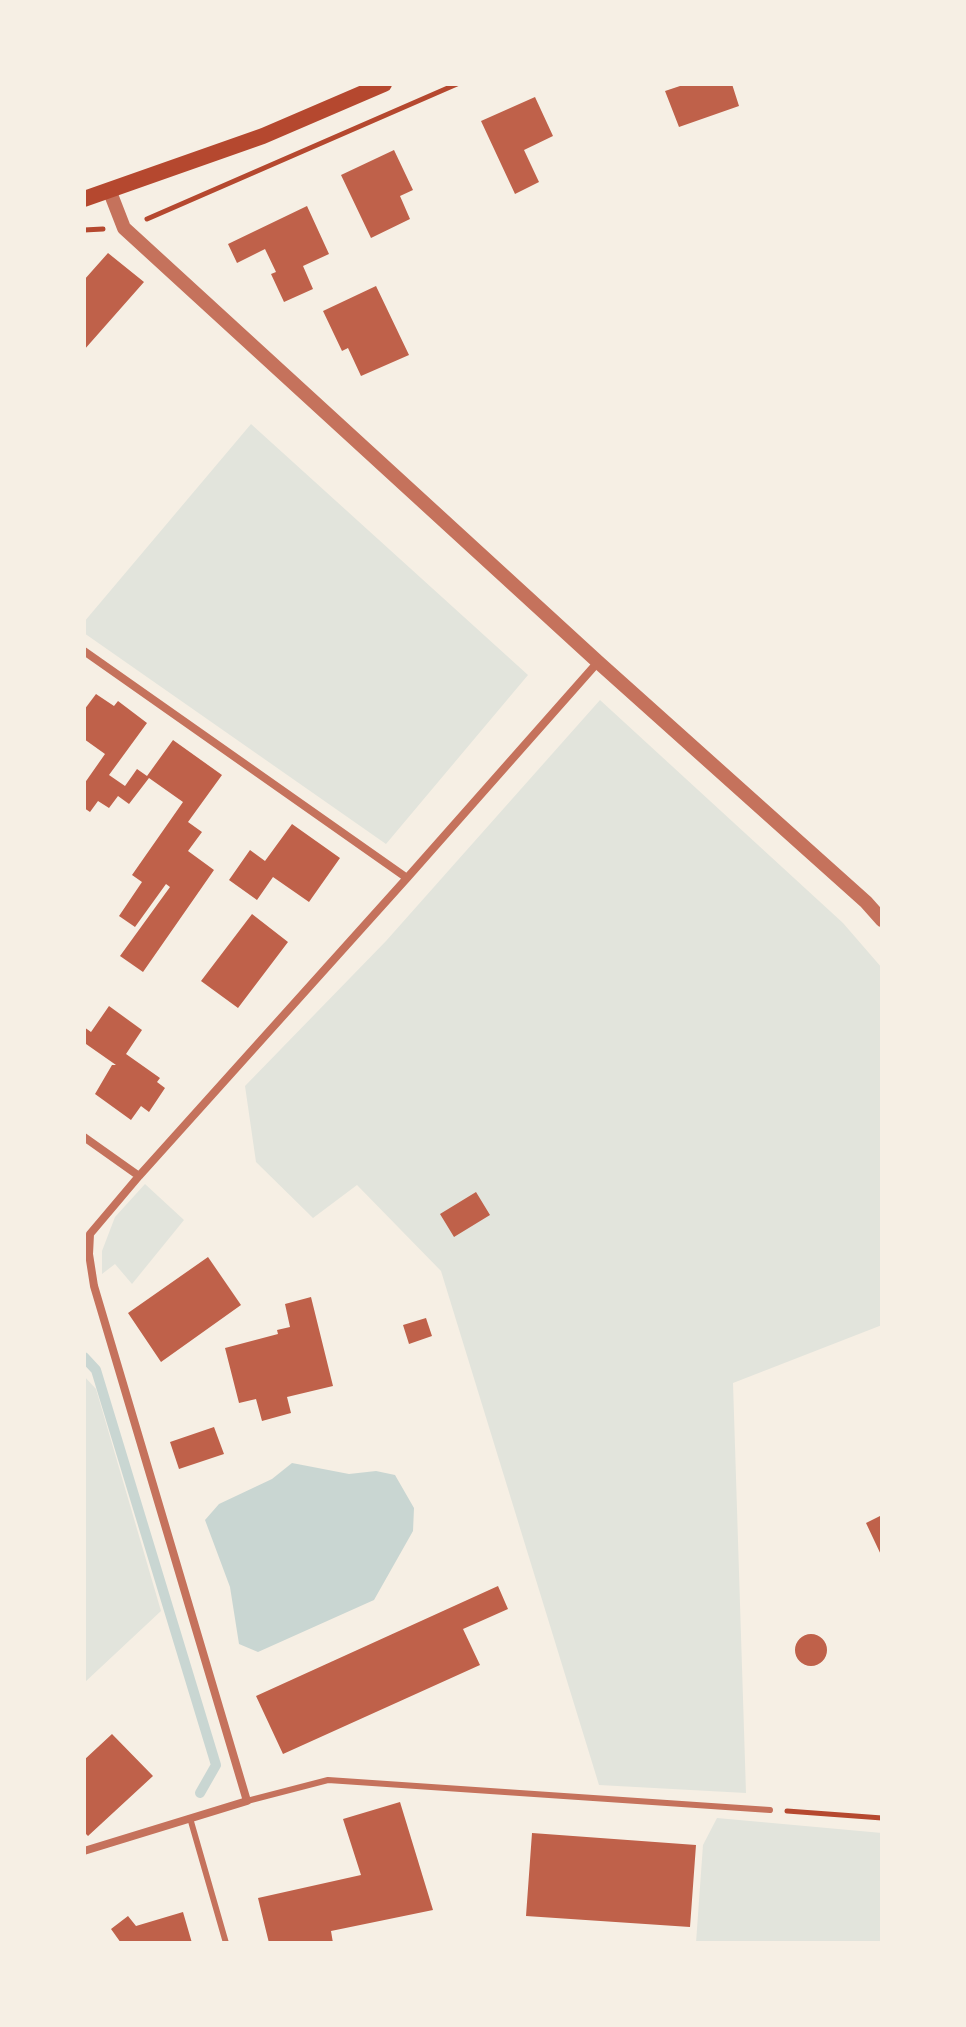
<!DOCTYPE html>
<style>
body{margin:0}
#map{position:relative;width:966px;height:2027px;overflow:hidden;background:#f6efe4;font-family:"Alegreya Sans",sans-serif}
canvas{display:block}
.frame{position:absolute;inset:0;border:86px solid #f6efe4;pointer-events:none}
</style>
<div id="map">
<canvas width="966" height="2027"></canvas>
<div class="frame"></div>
</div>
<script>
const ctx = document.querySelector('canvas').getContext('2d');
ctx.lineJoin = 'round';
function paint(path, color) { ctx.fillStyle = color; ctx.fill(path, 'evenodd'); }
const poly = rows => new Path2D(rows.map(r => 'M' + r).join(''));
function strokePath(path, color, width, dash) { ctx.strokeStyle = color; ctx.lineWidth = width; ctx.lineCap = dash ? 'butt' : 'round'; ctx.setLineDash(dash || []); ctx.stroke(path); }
paint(poly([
 [251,424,528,675,386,844,84,633,84,622],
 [600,700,843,923,882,968,882,1325,733,1383,746,1793,599,1785,441,1271,357,1185,313,1218,256,1162,245,1086,386,941],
 [145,1184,184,1220,132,1284,115,1264,102,1274,102,1251,115,1217],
 [84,1376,96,1389,161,1611,84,1683],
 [717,1818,882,1833,882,1943,696,1943,703,1845]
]), '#e2e4dc');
paint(poly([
 [292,1463,349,1474,376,1471,395,1475,414,1508,413,1531,374,1600,258,1652,239,1644,230,1587,205,1520,219,1504,272,1479]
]), '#c9d6d2');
strokePath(poly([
 [84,1357,96,1370,216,1765,200,1793]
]), '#c9d6d2', 10);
paint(poly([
 [686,84,732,84,739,106,679,127,665,91],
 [535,97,553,136,524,150,539,182,515,194,481,121],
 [394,150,413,190,400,196,410,219,371,238,341,175],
 [307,206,329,254,303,266,313,289,284,302,271,274,276,272,265,249,237,263,228,244],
 [108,253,144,282,84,350,84,280],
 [376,286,409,355,361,376,348,348,342,351,323,311],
 [96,694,114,706,118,701,147,723,109,775,125,786,137,769,147,776,173,740,222,775,188,822,202,832,188,851,214,870,143,972,120,956,170,887,166,884,135,927,119,916,142,882,132,875,183,802,149,778,129,804,118,796,109,808,98,801,90,812,84,808,84,784,105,754,84,739,84,710],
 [292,824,340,858,309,902,273,877,257,900,229,880,250,850,265,861],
 [252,914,288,942,238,1008,201,981],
 [109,1006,142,1030,126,1054,160,1078,157,1082,165,1088,149,1112,141,1106,131,1120,95,1094,112,1065,116,1065,86,1044,84,1046,84,1027,91,1032],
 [476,1192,490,1215,454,1237,440,1214],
 [208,1257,241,1305,161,1362,128,1313],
 [311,1297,333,1386,287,1397,291,1413,262,1421,256,1399,239,1403,225,1348,278,1334,277,1330,290,1327,285,1304],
 [426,1318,432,1336,409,1344,403,1325],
 [214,1427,224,1454,179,1469,170,1442],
 [882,1515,882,1557,866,1523],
 [498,1586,508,1609,463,1629,480,1665,283,1754,256,1696],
 '795 1650a16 16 0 1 1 32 0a16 16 0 1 1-32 0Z',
 [112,1734,153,1776,88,1836,84,1832,84,1760],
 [400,1802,433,1910,331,1931,333,1943,269,1943,258,1898,361,1875,343,1819],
 [532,1833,696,1845,690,1927,526,1916],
 [183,1912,192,1943,121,1943,111,1929,128,1916,136,1926]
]), '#bf614a');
strokePath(poly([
 [147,219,457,84],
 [84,230,103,229],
 [787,1811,882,1818]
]), '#b5482f', 5);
strokePath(poly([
 [247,1801,328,1780,770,1810],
 [190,1818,226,1943]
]), '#c5725c', 6);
strokePath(poly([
 [84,651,407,878],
 [84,1137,139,1176],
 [84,1851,247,1801,94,1286,89,1254,90,1234,139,1176,407,878,598,662]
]), '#c5725c', 8);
strokePath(poly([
 [110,192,124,228,598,662,866,902,882,920]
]), '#c5725c', 14);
strokePath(poly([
 [84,199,263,136,384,84]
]), '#b5482f', 16);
</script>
